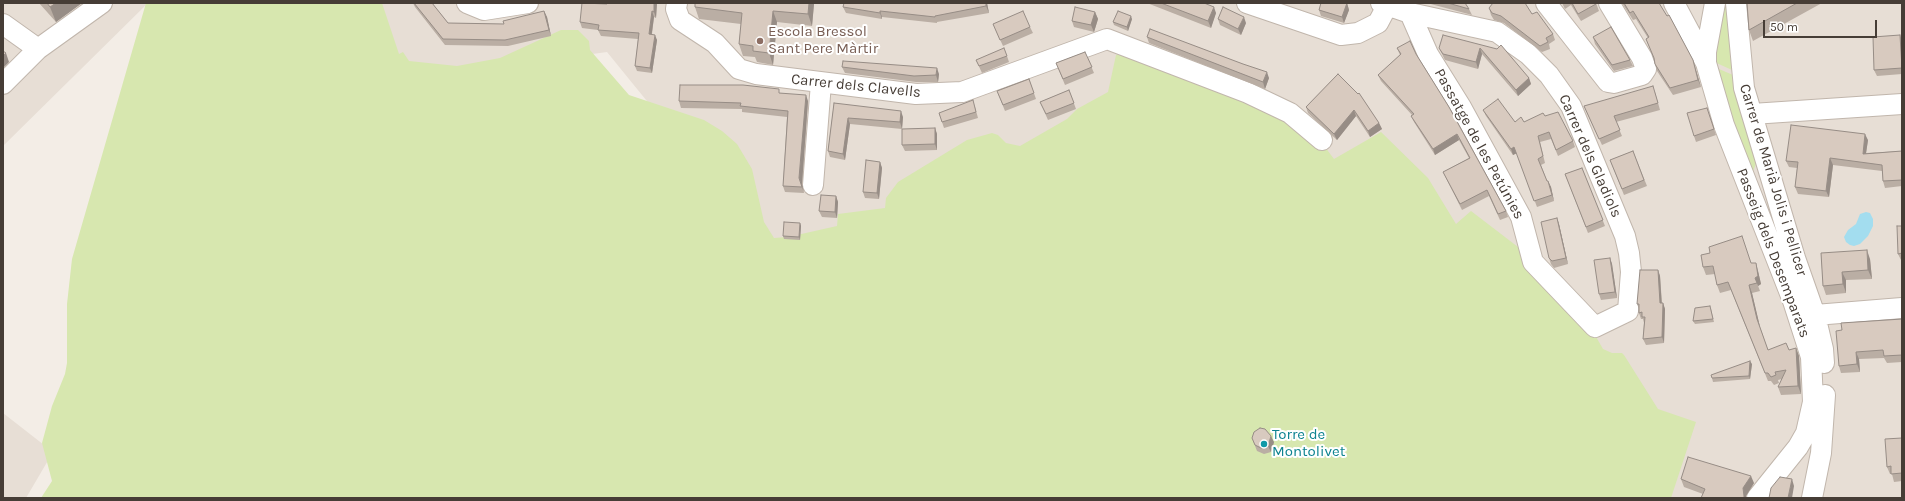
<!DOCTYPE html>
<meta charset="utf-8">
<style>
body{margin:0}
#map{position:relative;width:1905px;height:501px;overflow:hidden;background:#f3ede6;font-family:Karla,sans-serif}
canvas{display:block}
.frame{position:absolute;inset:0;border:4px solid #463d36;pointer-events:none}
.scale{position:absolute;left:1763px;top:20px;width:114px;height:18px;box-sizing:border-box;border:2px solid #463d36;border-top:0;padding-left:5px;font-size:12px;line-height:14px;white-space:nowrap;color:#463d36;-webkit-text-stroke:3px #fff;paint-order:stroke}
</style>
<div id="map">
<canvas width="1905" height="501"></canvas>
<div class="frame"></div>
<div class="scale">50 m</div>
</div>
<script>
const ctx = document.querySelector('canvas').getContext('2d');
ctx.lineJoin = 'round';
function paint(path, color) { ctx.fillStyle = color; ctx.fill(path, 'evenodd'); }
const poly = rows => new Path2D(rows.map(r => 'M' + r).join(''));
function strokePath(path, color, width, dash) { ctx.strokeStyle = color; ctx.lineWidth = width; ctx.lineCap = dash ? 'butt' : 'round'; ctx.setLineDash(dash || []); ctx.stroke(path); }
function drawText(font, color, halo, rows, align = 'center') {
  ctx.font = font + ' Karla,sans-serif'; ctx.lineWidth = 4; ctx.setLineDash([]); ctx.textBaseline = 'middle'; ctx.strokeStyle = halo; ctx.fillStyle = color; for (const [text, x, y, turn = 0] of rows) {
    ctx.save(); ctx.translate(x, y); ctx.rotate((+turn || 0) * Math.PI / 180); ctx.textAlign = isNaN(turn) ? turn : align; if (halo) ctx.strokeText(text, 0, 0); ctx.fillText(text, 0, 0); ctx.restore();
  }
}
paint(poly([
 [3,3,148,3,3,146],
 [365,3,1902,3,1902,498,1648,498,790,277,607,52,388,82],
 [3,413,53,452,26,498,3,498]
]), '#e7ded5');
paint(poly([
 [146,3,382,3,399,54,403,52,409,61,457,66,500,58,561,30,578,30,589,41,590,50,629,95,704,120,722,131,737,144,752,169,764,222,774,238,788,237,837,226,838,214,885,208,886,198,898,182,967,140,992,133,998,135,1006,143,1020,146,1067,119,1077,109,1108,92,1116,55,1121,54,1255,102,1325,147,1334,159,1381,132,1428,178,1456,224,1471,211,1518,247,1595,335,1603,349,1612,353,1622,353,1624,355,1658,409,1696,422,1671,498,41,498,52,481,42,443,52,406,65,374,67,363,67,304,72,259],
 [1720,3,1728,3,1732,70,1712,61],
 [1712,66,1733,75,1738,102,1757,161,1752,174,1794,274,1812,323,1820,359,1821,373,1818,380,1814,348,1809,329,1730,131]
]), '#d7e7af');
paint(poly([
 [1866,212,1870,213,1873,219,1873,226,1868,236,1860,244,1854,246,1850,245,1846,242,1844,237,1848,230,1856,224,1860,214]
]), '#a3ddef');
const minor = poly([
 [467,3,484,10,528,3],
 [677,3,676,9,680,20,715,43,739,69,756,74,916,94,962,92,1107,39,1248,93,1290,113,1322,140],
 [1247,3,1341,35,1358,33,1378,23,1387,6],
 [1381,3,1410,13,1497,32,1528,54,1549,75,1571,106,1625,236,1629,253,1631,272,1628,311,1595,327,1533,262,1521,217,1461,107,1428,54,1410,13],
 [1546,3,1608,82,1614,83,1642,75,1646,69,1642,58,1609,3],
 [1674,3,1706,63,1724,125,1793,301,1811,357,1813,402,1806,433,1798,447,1757,498],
 [1736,3,1744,88,1795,258,1815,315,1823,349,1824,363],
 [3,24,38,49],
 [1706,63,1706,52,1715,3],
 [3,84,38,49,102,3],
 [1752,114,1902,104],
 [813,185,821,83],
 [1815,315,1902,308],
 [1812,498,1821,453,1825,395]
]);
strokePath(minor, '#c1b6ac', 22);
strokePath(minor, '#fff', 20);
paint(poly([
 [39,3,82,3,56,22],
 [413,3,432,3,448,23,504,24,544,11,547,17,551,36,508,46,445,45,415,7],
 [607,3,657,3,656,18,654,17,652,34,657,40,652,73,637,71,635,66,638,39,601,36,598,30,582,28,580,22],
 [987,3,989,13,937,22,937,23,882,17,882,19,846,13,843,7],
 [1147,3,1204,3,1216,13,1211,28],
 [1347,3,1349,10,1344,23,1321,16,1319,10],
 [1427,3,1465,3,1469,9,1472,15],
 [1562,3,1596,3,1599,11,1581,21,1571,5,1565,9],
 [1622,3,1659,3,1693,60,1701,87,1673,95,1657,71,1655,64,1654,59,1646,39,1648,38,1636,19,1633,20],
 [1747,3,1822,3,1753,41,1749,30],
 [814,4,812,26,777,22,773,65,757,62,755,57,743,56,739,44,741,24,699,19,695,7],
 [1489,8,1532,14,1553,34,1555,40,1549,44,1550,49,1542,52,1504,23,1494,20,1491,15],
 [1095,12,1098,19,1094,32,1074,27,1072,21],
 [1132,19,1128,31,1114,25,1113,22],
 [1218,19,1246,23,1241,35,1220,25],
 [993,24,1030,27,1033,33,1003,46],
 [1900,35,1902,41,1902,74,1877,76,1874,70],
 [1147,37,1269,78,1265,89,1149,43],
 [1593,37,1630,60,1633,66,1614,71,1595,44],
 [1397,48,1416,54,1506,211,1508,217,1500,220,1489,196,1462,210,1443,172,1469,158,1459,140,1435,155,1414,122,1411,116,1412,115,1381,81,1378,75,1400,55],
 [1439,48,1497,49,1529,78,1531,84,1518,96,1482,54,1478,69,1445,60],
 [1085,52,1094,73,1065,85,1056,63],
 [1007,56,1009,62,982,73,976,60],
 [842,67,939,74,938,82,916,82,845,73],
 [1338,74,1379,123,1382,129,1370,137,1356,116,1337,140,1308,113,1306,107],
 [1029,79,1036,99,1005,111,997,91],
 [1069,90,1076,109,1048,120,1040,102],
 [1655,92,1660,110,1616,122,1622,136,1602,145,1584,106],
 [781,93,808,101,802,184,804,193,785,192,783,186,787,117,742,112,742,109,681,108,679,101],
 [834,103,903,117,902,129,850,124,845,160,830,157,828,151],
 [975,107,978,118,944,128,939,113],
 [1707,108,1716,135,1696,142,1694,136],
 [1483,110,1515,122,1524,122,1545,116,1573,141,1575,147,1558,156,1551,139,1540,142,1545,163,1541,165,1547,181,1548,181,1551,187,1554,201,1537,207,1517,153,1513,155,1486,116],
 [935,128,937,134,937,150,905,151,902,145],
 [1868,140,1866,153,1902,151,1902,186,1885,188,1883,181,1882,171,1833,165,1829,197,1798,194,1795,187,1797,168,1789,167,1786,161],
 [1633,151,1647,186,1624,195,1610,160],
 [880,162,882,168,879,199,865,198,863,192],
 [1582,168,1605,226,1588,233,1565,174],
 [836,196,838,202,837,218,822,217,819,211],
 [1557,218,1559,224,1568,264,1554,268,1551,264,1549,258],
 [800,223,801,226,800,240,784,239,783,236],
 [1902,226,1902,260,1901,260,1898,254],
 [1821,253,1870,259,1872,279,1846,280,1846,293,1826,295,1823,286],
 [1610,258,1612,264,1617,298,1601,300,1599,294],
 [1751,263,1758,271,1761,284,1758,286,1760,291,1752,293,1760,327,1768,350,1789,350,1796,348,1799,356,1801,394,1781,395,1778,387,1782,379,1778,380,1779,383,1774,385,1771,381,1768,381,1731,290,1720,293,1717,285,1715,274,1706,275,1703,267],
 [1658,270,1660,276,1662,303,1663,303,1665,309,1664,343,1646,345,1643,339,1644,323,1643,319,1641,319,1639,313,1639,309,1637,304],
 [1711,309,1714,322,1695,324,1693,321],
 [1902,319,1902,362,1887,363,1884,358,1859,359,1860,372,1841,373,1839,366,1842,330],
 [1752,364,1750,379,1713,382,1712,378],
 [1252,438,1274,442,1271,452,1264,454,1257,451],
 [1902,438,1902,481,1894,482,1892,474,1890,474,1887,467],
 [1681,479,1754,483,1746,496,1746,498,1701,498,1703,494,1684,487]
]), '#baaea4');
paint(poly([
 [56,3,82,3,56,22,50,7],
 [654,3,657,3,656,18,654,12],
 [809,3,814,3,814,4,812,26,808,14],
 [986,3,987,3,989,13,986,6],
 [1347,3,1349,10,1344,23,1342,17],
 [1214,7,1216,13,1211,28,1208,21],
 [544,11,547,17,551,36,549,30],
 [652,11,654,17,651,39,649,34],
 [773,11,777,22,773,65,769,53],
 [880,11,882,17,882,19,880,13],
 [1095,12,1098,19,1094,32,1091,25],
 [1131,16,1132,19,1128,31,1127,27],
 [1244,17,1246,23,1241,35,1238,29],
 [655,35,657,40,652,73,650,68],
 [1900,35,1902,41,1902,68],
 [1480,48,1482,54,1478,69,1476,62],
 [6,53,9,62,3,68,3,56],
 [1693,60,1695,67,1701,87,1698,80],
 [937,68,939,74,938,82,936,75],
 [1267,72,1269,78,1265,89,1263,82],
 [1529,78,1531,84,1518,96,1516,90],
 [806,95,808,101,802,184,804,193,799,178],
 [1354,110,1356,116,1337,140,1334,134],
 [901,111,903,117,902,129,900,122],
 [848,118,850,124,845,160,843,154],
 [1379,123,1382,129,1370,137,1368,131],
 [935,128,937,134,937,150,935,144],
 [1457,134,1459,140,1435,155,1433,149],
 [1865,134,1868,140,1865,160,1863,154],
 [1514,147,1517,153,1513,155,1511,149],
 [1830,158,1833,165,1829,197,1826,191],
 [880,162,882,168,879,199,877,193],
 [1548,181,1551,187,1554,201,1552,195],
 [836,196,838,202,837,218,835,212],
 [1557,218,1559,224,1568,264,1566,258],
 [800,223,801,226,800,240,799,237],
 [1867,250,1870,259,1872,279,1868,270],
 [1610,258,1612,264,1617,298,1615,292],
 [1756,263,1758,271,1761,284,1758,286,1760,291,1755,278],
 [1658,270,1660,276,1662,309,1660,303],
 [1842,272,1846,280,1846,293,1843,284],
 [1749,285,1752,293,1760,327,1757,319],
 [1663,303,1665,309,1664,343,1662,337],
 [1796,348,1799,356,1801,394,1798,386],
 [1856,352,1859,359,1860,372,1857,364],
 [1750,361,1752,364,1750,379,1749,376],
 [1271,436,1274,442,1271,452,1268,446],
 [1751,476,1754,483,1746,496,1746,498,1744,498,1743,488],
 [1792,479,1794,486,1792,498,1788,498]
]), '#978d86');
const building = poly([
 [47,3,56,3,50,7,47,3],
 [414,3,432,3,448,23,504,24,503,21,544,11,549,30,505,40,443,39,414,3],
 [582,3,607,4,607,3,654,3,654,12,652,11,649,34,655,35,650,68,635,66,639,33,598,30,599,25,580,22,582,3],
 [695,3,809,3,808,14,773,11,769,53,753,51,753,46,739,44,742,13,695,7,695,3],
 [844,3,986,3,986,6,935,16,935,17,880,11,880,13,843,7,844,3],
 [1161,3,1204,3,1214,7,1208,21,1161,3],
 [1321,3,1347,3,1342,17,1319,10,1321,3],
 [1448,3,1465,3,1469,9,1448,3],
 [1493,3,1525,3,1532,14,1537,12,1553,34,1546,38,1548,42,1540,46,1501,16,1492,13,1489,8,1493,3],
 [1572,3,1596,3,1596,4,1578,14,1572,3],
 [1624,3,1659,3,1667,16,1669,15,1693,60,1698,80,1670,88,1655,64,1654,58,1646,39,1649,37,1633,11,1630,13,1624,3],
 [1747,3,1797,3,1749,30,1747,3],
 [1075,7,1095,12,1091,25,1072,21,1075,7],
 [1223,7,1244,17,1238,29,1218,19,1223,7],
 [1023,11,1030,27,1000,40,993,24,1023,11],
 [1118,11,1131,16,1127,27,1113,22,1118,11],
 [1611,27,1630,60,1612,65,1593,37,1611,27],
 [1150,29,1243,64,1267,72,1263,82,1147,37,1150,29],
 [1443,35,1497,49,1501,45,1529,78,1516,90,1480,48,1476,62,1443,54,1439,48,1443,35],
 [1900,35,1902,68,1874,70,1873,37,1900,35],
 [1410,41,1416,54,1449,107,1506,211,1498,214,1487,190,1460,204,1443,172,1470,158,1457,134,1433,149,1411,116,1414,114,1378,75,1401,54,1397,48,1410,41],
 [1004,48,1007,56,979,66,976,60,1004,48],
 [3,51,6,53,3,56,3,51],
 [1085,52,1092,67,1063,79,1056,63,1085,52],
 [843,61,937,68,936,75,914,76,842,67,843,61],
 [1338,74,1358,94,1359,93,1379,123,1368,131,1354,110,1334,134,1306,107,1338,74],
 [1029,79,1034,93,1003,105,997,91,1029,79],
 [680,85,743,85,779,89,779,93,806,95,799,178,802,187,783,186,788,111,740,106,741,103,679,101,680,85],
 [1653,86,1658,103,1614,116,1620,130,1599,139,1584,106,1653,86],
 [1069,90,1074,103,1046,114,1040,102,1069,90],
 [1498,99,1515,122,1521,117,1524,122,1543,113,1545,116,1558,112,1573,141,1556,150,1549,132,1538,136,1543,156,1538,159,1547,181,1548,181,1552,195,1534,201,1514,147,1511,149,1483,110,1498,99],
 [973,100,976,112,942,122,939,113,973,100],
 [834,103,901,111,900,122,848,118,843,154,828,151,834,103],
 [1707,108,1714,129,1694,136,1687,113,1707,108],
 [1791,125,1865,134,1863,154,1902,151,1902,180,1883,181,1882,165,1830,158,1826,191,1795,187,1798,162,1786,161,1791,125],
 [935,128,935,144,902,145,902,129,935,128],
 [1633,151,1644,180,1622,189,1610,160,1633,151],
 [866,160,880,162,877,193,863,192,866,160],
 [1582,168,1603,220,1586,227,1565,174,1582,168],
 [821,195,836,196,835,212,819,211,821,195],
 [1557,218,1566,258,1552,261,1549,258,1541,222,1557,218],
 [784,222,800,223,799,237,783,236,784,222],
 [1897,226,1902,226,1902,253,1898,254,1897,226],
 [1742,236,1751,263,1756,263,1758,276,1755,278,1757,283,1749,285,1757,319,1768,350,1786,343,1789,350,1796,348,1798,386,1778,387,1786,370,1775,372,1776,375,1771,377,1768,373,1765,373,1728,282,1717,285,1713,266,1703,267,1701,255,1710,253,1709,247,1742,236],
 [1867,250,1868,270,1842,272,1843,284,1823,286,1821,253,1867,250],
 [1610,258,1615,292,1599,294,1594,260,1610,258],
 [1640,270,1658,270,1660,303,1663,303,1662,337,1643,339,1645,317,1642,317,1642,312,1639,313,1639,304,1637,304,1640,270],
 [1710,306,1713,319,1693,321,1695,308,1710,306],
 [1902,319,1902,355,1884,356,1883,350,1856,352,1857,364,1839,366,1836,331,1842,330,1841,323,1902,319],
 [1750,361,1749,376,1712,378,1711,375,1750,361],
 [1260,428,1265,429,1271,436,1268,446,1261,448,1255,445,1252,438,1254,432,1260,428],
 [1902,438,1902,473,1891,474,1891,466,1887,467,1885,439,1902,438],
 [1688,457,1751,476,1743,488,1744,496,1744,498,1701,498,1705,489,1681,479,1688,457],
 [1780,477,1792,479,1788,498,1769,498,1771,488,1780,477]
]);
paint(building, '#d8cabf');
strokePath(building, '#978d86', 1);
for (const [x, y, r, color] of [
 [760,41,4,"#8d6e63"],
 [1264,444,4,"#0f9aa8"]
]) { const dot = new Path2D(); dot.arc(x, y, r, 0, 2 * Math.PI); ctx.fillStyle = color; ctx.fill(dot); strokePath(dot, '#fff', 1.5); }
drawText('15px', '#785e54', '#fff', [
 ["Escola Bressol",768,32],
 ["Sant Pere Màrtir",768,49]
], 'left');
drawText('15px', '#463d36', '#fff', [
 ["Carrer dels Clavells",856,86,6],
 ["Passatge de les Petúnies",1479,144,61],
 ["Carrer dels Gladiols",1590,156,66],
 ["Carrer de Marià Jolis i Pellicer",1773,180,73],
 ["Passeig dels Desemparats",1773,253,69]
]);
drawText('15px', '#0d838f', '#fff', [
 ["Torre de",1272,435],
 ["Montolivet",1272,452]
], 'left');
</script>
